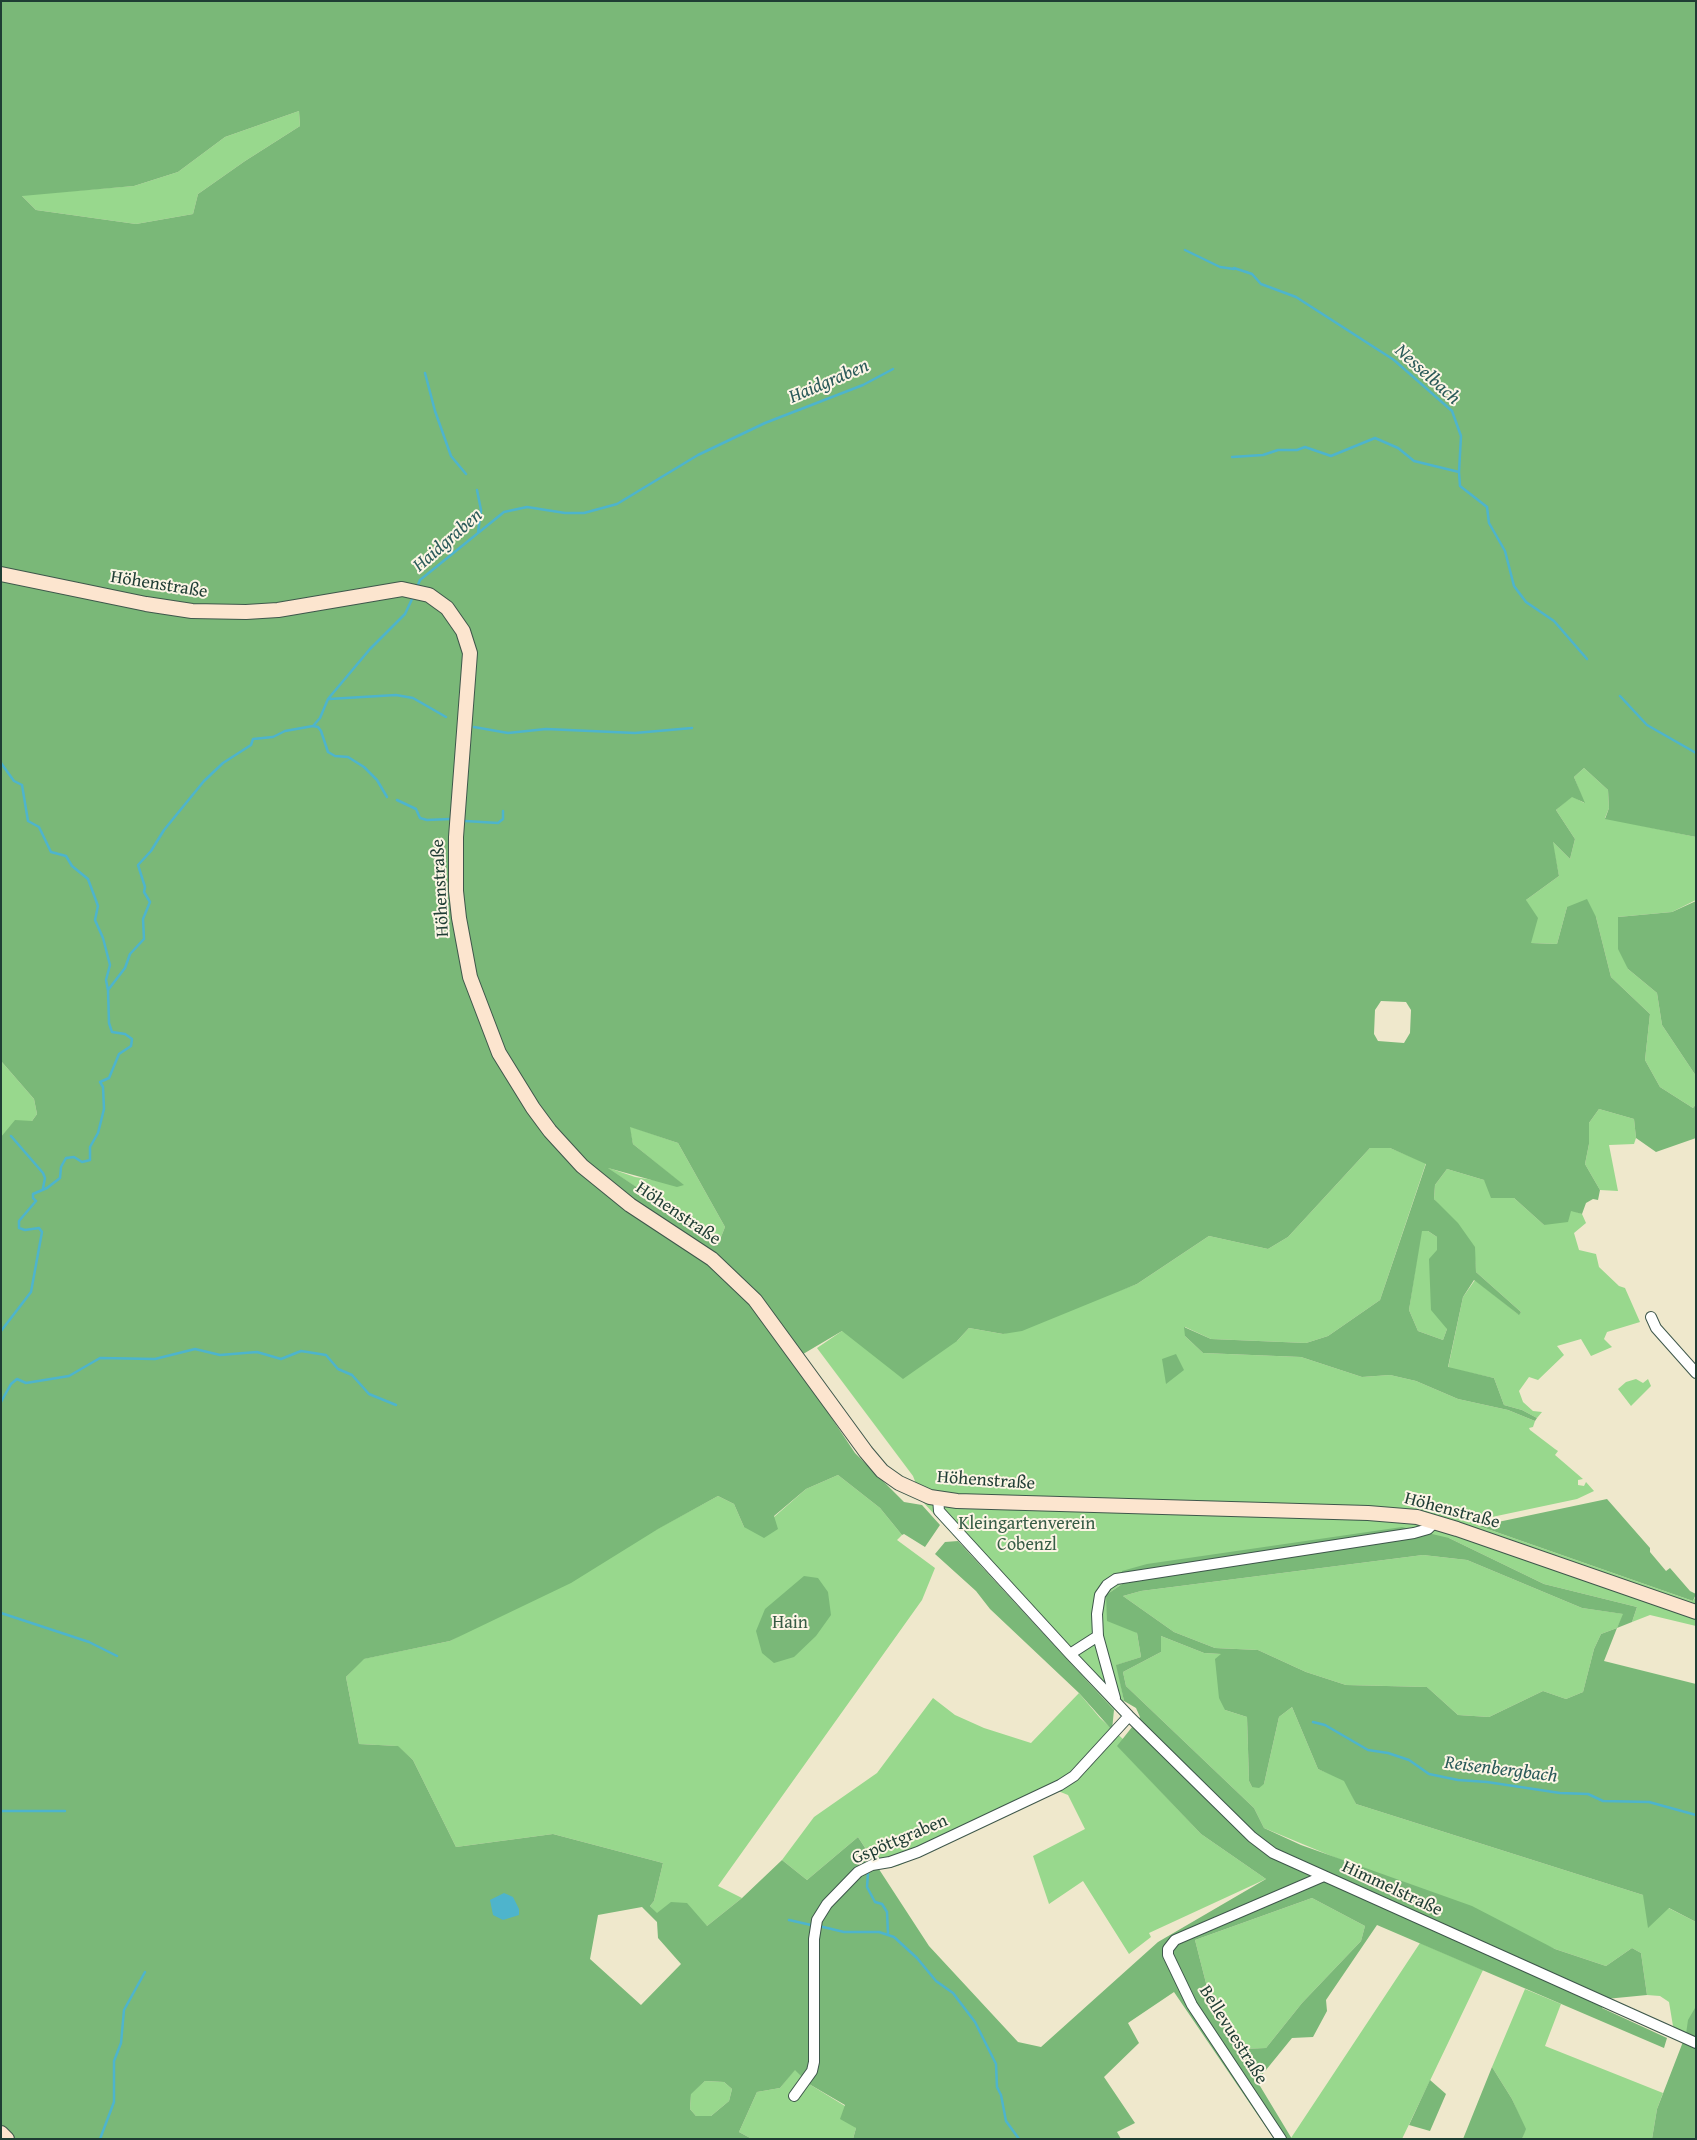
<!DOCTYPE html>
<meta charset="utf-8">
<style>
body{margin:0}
#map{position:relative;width:1697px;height:2140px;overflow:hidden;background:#efe8cc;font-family:"Gentium Book Plus",serif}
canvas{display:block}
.frame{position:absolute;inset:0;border:2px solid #1f3d34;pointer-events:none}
</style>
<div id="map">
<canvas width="1697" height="2140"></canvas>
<div class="frame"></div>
</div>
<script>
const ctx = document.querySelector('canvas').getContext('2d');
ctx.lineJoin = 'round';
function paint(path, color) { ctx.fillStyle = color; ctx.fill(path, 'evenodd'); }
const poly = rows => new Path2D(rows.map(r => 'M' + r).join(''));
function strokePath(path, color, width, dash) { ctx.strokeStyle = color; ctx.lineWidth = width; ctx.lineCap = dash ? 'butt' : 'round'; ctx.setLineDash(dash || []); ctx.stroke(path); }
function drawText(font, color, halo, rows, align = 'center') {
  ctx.font = font + ' "Gentium Book Plus",serif'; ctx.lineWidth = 4; ctx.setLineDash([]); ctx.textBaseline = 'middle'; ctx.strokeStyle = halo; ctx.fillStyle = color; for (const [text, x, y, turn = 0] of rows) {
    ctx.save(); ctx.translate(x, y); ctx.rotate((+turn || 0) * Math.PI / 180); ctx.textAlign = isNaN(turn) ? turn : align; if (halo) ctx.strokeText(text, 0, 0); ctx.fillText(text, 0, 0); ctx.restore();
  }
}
paint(poly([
 [299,111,300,126,245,161,198,194,193,214,136,224,36,210,21,195,134,186,178,172,225,137],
 [1584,768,1608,790,1609,808,1605,818,1696,837,1696,900,1672,912,1618,917,1628,969,1657,993,1662,1025,1696,1076,1696,1104,1693,1108,1660,1087,1645,1060,1650,1014,1611,977,1596,917,1567,907,1557,944,1531,943,1526,900,1559,876,1552,841,1570,859,1575,839,1556,810,1572,796,1584,803,1574,777],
 [1,1061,34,1099,37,1114,32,1121,1,1137],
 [1599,1109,1634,1119,1636,1138,1634,1144,1609,1145,1618,1191,1600,1190,1585,1164,1589,1144,1589,1123],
 [629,1126,678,1143,725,1227,719,1242,606,1167,635,1177,683,1185,633,1144],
 [1370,1148,1390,1148,1426,1163,1380,1300,1328,1336,1306,1343,1211,1339,1185,1327,1185,1336,1203,1353,1301,1357,1362,1377,1390,1375,1416,1381,1458,1399,1508,1410,1535,1421,1533,1427,1529,1428,1530,1430,1555,1449,1558,1451,1555,1455,1583,1479,1578,1480,1578,1485,1584,1486,1586,1482,1594,1491,1577,1499,1473,1521,1479,1526,1693,1601,1696,1596,1696,1626,1650,1615,1632,1622,1637,1607,1544,1584,1449,1538,1122,1584,1106,1595,1137,1633,1141,1657,1117,1665,1124,1701,1114,1710,923,1502,913,1476,817,1348,842,1331,957,1341,969,1328,1003,1334,1137,1284,1209,1236,1268,1249,1288,1237],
 [1447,1169,1484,1180,1514,1198,1544,1225,1571,1210,1582,1214,1586,1223,1574,1233,1579,1250,1596,1254,1599,1267,1619,1286,1625,1288,1640,1322,1607,1332,1604,1339,1612,1347,1591,1356,1581,1339,1557,1346,1564,1355,1538,1380,1529,1377,1519,1391,1523,1402,1533,1411,1542,1412,1537,1418,1522,1410,1504,1405,1494,1378,1448,1368,1463,1297,1475,1280,1518,1314,1521,1312,1476,1272,1474,1247,1434,1199,1435,1185],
 [1421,1231,1428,1231,1437,1237,1447,1329,1443,1340,1418,1331,1409,1310],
 [1636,1379,1643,1383,1648,1379,1651,1386,1631,1406,1618,1389,1626,1382],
 [838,1475,880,1508,902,1535,897,1540,935,1568,922,1600,718,1886,742,1898,707,1926,657,1914,650,1906,654,1901,663,1863,553,1834,456,1847,413,1760,397,1746,359,1744,346,1677,363,1659,450,1641,718,1496,734,1504,744,1527,774,1517,806,1489],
 [1423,1555,1467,1560,1582,1608,1624,1614,1617,1628,1601,1634,1594,1649,1583,1692,1566,1699,1543,1691,1489,1717,1458,1715,1427,1687,1346,1685,1306,1672,1258,1650,1215,1648,1174,1632,1123,1596,1141,1591],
 [1161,1636,1204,1653,1221,1654,1225,1710,1247,1717,1249,1781,1252,1787,1264,1784,1279,1717,1292,1707,1318,1769,1345,1780,1356,1804,1643,1895,1696,1922,1696,2008,1686,2034,1673,2026,1669,2002,1660,1996,1647,1995,1641,1953,1632,1948,1606,1966,1555,1949,1264,1828,1254,1808,1126,1686,1123,1672,1161,1652],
 [1079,1693,1100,1718,1124,1740,1118,1746,1201,1834,1266,1879,1149,1933,1151,1937,1129,1954,1083,1881,1049,1904,1033,1856,1085,1829,1068,1795,1058,1791,898,1866,879,1869,858,1837,807,1880,782,1860,814,1817,877,1773,933,1698,955,1715,984,1728,1031,1743],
 [1312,1898,1365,1926,1361,1941,1302,2003,1266,2048,1241,2049,1208,1991,1195,1940],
 [1420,1943,1483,1970,1402,2139,1291,2138],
 [1525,1989,1561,2004,1545,2046,1663,2093,1657,2109,1652,2139,1522,2139,1525,2129,1512,2099,1492,2067],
 [795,2069,809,2084,845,2106,856,2128,853,2139,752,2139,739,2132,757,2092,780,2088],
 [705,2081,724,2082,732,2089,729,2101,711,2116,696,2116,690,2109,691,2093]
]), '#98d88d');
paint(poly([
 [1,1,1696,1,1696,837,1605,819,1609,808,1608,790,1584,768,1574,777,1585,803,1572,797,1556,810,1575,839,1570,859,1553,842,1559,876,1526,900,1538,918,1531,943,1557,944,1567,907,1587,899,1596,917,1611,977,1650,1014,1645,1060,1660,1087,1693,1108,1696,1104,1696,1138,1656,1152,1636,1138,1634,1119,1599,1109,1589,1123,1589,1144,1585,1164,1600,1190,1598,1200,1593,1199,1586,1203,1582,1214,1571,1211,1568,1222,1544,1225,1514,1198,1491,1198,1484,1180,1447,1169,1435,1185,1434,1199,1458,1223,1475,1247,1476,1272,1521,1312,1519,1315,1474,1280,1463,1297,1448,1367,1494,1378,1504,1405,1522,1410,1537,1418,1535,1421,1508,1410,1458,1399,1416,1381,1390,1375,1362,1377,1301,1357,1203,1353,1185,1336,1184,1327,1211,1339,1306,1343,1328,1336,1380,1300,1426,1164,1390,1148,1370,1148,1288,1237,1268,1249,1209,1236,1137,1284,1022,1331,1003,1334,969,1328,957,1341,903,1379,842,1331,793,1360,855,1453,904,1502,922,1505,940,1525,925,1547,904,1534,902,1535,880,1508,838,1475,806,1489,774,1516,778,1529,764,1538,744,1527,734,1504,718,1496,658,1529,571,1583,450,1641,364,1659,346,1677,359,1744,398,1746,413,1760,456,1847,553,1834,663,1863,654,1901,650,1906,657,1913,671,1902,687,1903,707,1926,742,1898,782,1860,807,1880,858,1837,929,1946,1018,2042,1041,2047,1158,1942,1266,1879,1201,1834,1117,1746,1140,1717,1136,1708,1124,1701,1116,1665,1141,1657,1137,1633,1107,1621,1106,1595,1122,1584,1122,1571,1147,1564,1402,1527,1449,1538,1544,1584,1637,1607,1632,1622,1617,1628,1604,1661,1696,1684,1696,1922,1669,1908,1648,1928,1643,1895,1356,1804,1344,1781,1318,1769,1292,1707,1279,1717,1264,1784,1259,1788,1252,1787,1249,1781,1247,1717,1225,1710,1219,1698,1215,1659,1221,1654,1204,1653,1161,1636,1161,1652,1123,1672,1126,1686,1254,1808,1264,1828,1301,1845,1472,1906,1555,1949,1606,1966,1632,1948,1641,1953,1647,1995,1606,1999,1602,2008,1667,2038,1664,2048,1377,1925,1326,2000,1327,2011,1313,2037,1292,2038,1257,2081,1292,2139,1274,2139,1174,1992,1128,2023,1139,2043,1104,2077,1135,2123,1117,2132,1121,2139,853,2139,856,2128,840,2119,845,2105,809,2084,795,2070,780,2088,757,2092,739,2132,752,2139,1,2139,1,1137,15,1120,32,1121,37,1114,34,1099,1,1061],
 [299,111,300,126,245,161,198,194,193,214,136,224,36,210,22,196,134,186,178,172,225,137],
 [1381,1001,1406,1002,1411,1010,1410,1033,1404,1043,1378,1041,1374,1034,1375,1010],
 [630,1127,678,1143,725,1227,719,1242,608,1168,677,1187,684,1185,633,1144],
 [1422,1231,1428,1231,1437,1237,1437,1250,1429,1259,1431,1310,1447,1329,1443,1340,1418,1331,1409,1310],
 [1423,1555,1467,1560,1582,1608,1623,1614,1617,1628,1601,1634,1594,1649,1583,1692,1566,1699,1543,1691,1489,1717,1458,1715,1427,1687,1346,1685,1306,1672,1258,1650,1215,1648,1174,1632,1123,1596,1141,1591],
 [1312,1898,1365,1926,1361,1941,1302,2003,1266,2048,1241,2049,1208,1991,1195,1940],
 [642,1907,657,1922,658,1938,681,1964,641,2005,590,1959,598,1915],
 [705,2081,724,2082,732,2089,729,2101,711,2116,696,2116,690,2109,691,2094],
 [1696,901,1696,1076,1662,1025,1657,993,1628,969,1618,949,1618,917,1672,912],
 [1176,1354,1184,1370,1166,1384,1162,1359],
 [1607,1499,1650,1548,1650,1552,1666,1571,1670,1568,1690,1591,1696,1594,1693,1601,1479,1526],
 [958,1541,1114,1710,1112,1730,1079,1693,990,1609,976,1591,935,1554,945,1542],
 [804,1576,818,1578,828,1592,831,1615,816,1636,794,1657,774,1663,762,1653,756,1631,765,1609],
 [1695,2008,1696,2139,1652,2139,1657,2109,1686,2034,1688,2020],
 [1492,2067,1512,2099,1526,2129,1522,2139,1463,2139],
 [1430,2080,1446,2094,1430,2131,1409,2125]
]), '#7ab878');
paint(poly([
 [504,1893,513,1897,519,1909,519,1915,503,1920,493,1915,490,1900]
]), '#4eb4cc');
strokePath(poly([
 [1185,250,1220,267,1234,269],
 [1234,268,1252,274,1261,284,1296,297,1394,360,1452,411,1461,436,1459,472,1460,486,1487,507,1489,523,1505,551,1514,586,1526,602,1554,621,1587,659],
 [425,373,435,411,451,456,466,474],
 [1232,457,1263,455,1278,450,1297,450,1305,447,1331,456,1375,438,1398,448,1414,461,1459,472],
 [477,490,481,510,478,533],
 [417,587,420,580,504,512,527,507,565,513,584,513,617,504,698,455,765,423,863,385,893,369],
 [1620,696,1647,725,1696,753],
 [329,699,396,695,413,698,446,717],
 [313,726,318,727,321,731,328,752,335,756,348,757,364,767,377,780,387,797],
 [474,727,508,733,546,729,635,733,692,728],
 [1,763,14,781,22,785,28,821,39,827,51,852,66,856,72,866,88,879,98,906,95,920,103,938,110,965,106,980,108,990,109,1023,112,1032,125,1034,132,1039,131,1046,119,1054,109,1078,100,1082,103,1087,104,1109,98,1133,90,1147,90,1160,82,1162,74,1157,66,1158,61,1167,60,1178,47,1188,33,1194,33,1198,36,1201,19,1221,19,1228,25,1230,39,1228,42,1232,31,1292,1,1331],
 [397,800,416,809,420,818,427,820,450,819],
 [465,821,498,823,503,819,503,811],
 [108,990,125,968,130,954,144,939,143,919,150,902,144,892,145,887,138,865,151,851,164,830,204,781,223,763,251,745,253,739,273,737,285,731,313,726,320,718,328,699,370,649,405,614,413,597],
 [11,1136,43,1173,45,1178,43,1188],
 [1,1402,11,1384,17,1379,26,1383,69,1376,100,1358,155,1359,195,1349,220,1355,257,1352,281,1359,301,1351,326,1355,338,1369,352,1375,369,1394,396,1405],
 [1,1613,89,1642,117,1656],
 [1313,1722,1325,1725,1368,1750,1388,1753,1409,1760,1429,1774,1458,1780,1487,1782,1560,1793,1588,1794,1603,1801,1649,1802,1696,1815],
 [1,1811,65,1811],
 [868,1873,867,1887,875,1902,882,1904,887,1912,888,1933],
 [789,1920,811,1925],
 [819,1926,844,1932,879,1932,894,1937,917,1958,936,1981,953,1993,975,2022,996,2064,997,2087,1001,2095,1006,2121,1019,2139],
 [100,2139,114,2102,114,2061,121,2043,124,2010,145,1972]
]), '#4eb4cc', 2.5);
const street = poly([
 [1651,1317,1656,1328,1696,1373],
 [938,1498,939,1511,1070,1654,1129,1716,1252,1837,1273,1853,1696,2043],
 [1098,1636,1115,1698],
 [1070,1654,1098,1636,1097,1614,1100,1595,1107,1585,1116,1579,1414,1533,1428,1529,1435,1522],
 [794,2096,812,2071,814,2062,814,1939,817,1920,827,1904,858,1872,872,1865,890,1862,918,1852,1060,1785,1074,1776,1129,1716],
 [1281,2139,1192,2005,1168,1955,1168,1949,1175,1940,1324,1876]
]);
const secondary = poly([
 [1,574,146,604,192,611,246,612,278,610,402,589,429,595,447,608,463,631,470,653,456,837,456,891,459,918,470,977,499,1053,533,1108,550,1131,582,1166,630,1205,712,1259,755,1300,866,1452,882,1471,899,1483,930,1497,957,1501,1368,1513,1417,1517,1457,1529,1696,1612],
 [1,2133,7,2139]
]);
strokePath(street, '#3e574b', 12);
strokePath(secondary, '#3e574b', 16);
strokePath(street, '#fff', 10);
strokePath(secondary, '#fce5cf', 14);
drawText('18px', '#1f3d34', '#fcf5e5', [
 ["Höhenstraße",159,585,9],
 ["Höhenstraße",441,888,-93],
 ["Höhenstraße",678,1214,34],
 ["Höhenstraße",986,1481,4],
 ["Höhenstraße",1452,1511,15],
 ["Gspöttgraben",900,1840,-23],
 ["Himmelstraße",1392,1889,25],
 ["Bellevuestraße",1233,2035,58]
]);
drawText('18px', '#375c46', '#fcf5e5', [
 ["Kleingartenverein",1027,1524],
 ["Cobenzl",1027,1545],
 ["Hain",790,1623]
]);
drawText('italic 19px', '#2b5b5a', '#fcf5e5', [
 ["Nesselbach",1427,375,42],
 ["Haidgraben",829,382,-23],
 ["Haidgraben",448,541,-41],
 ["Reisenbergbach",1501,1770,7]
]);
</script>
